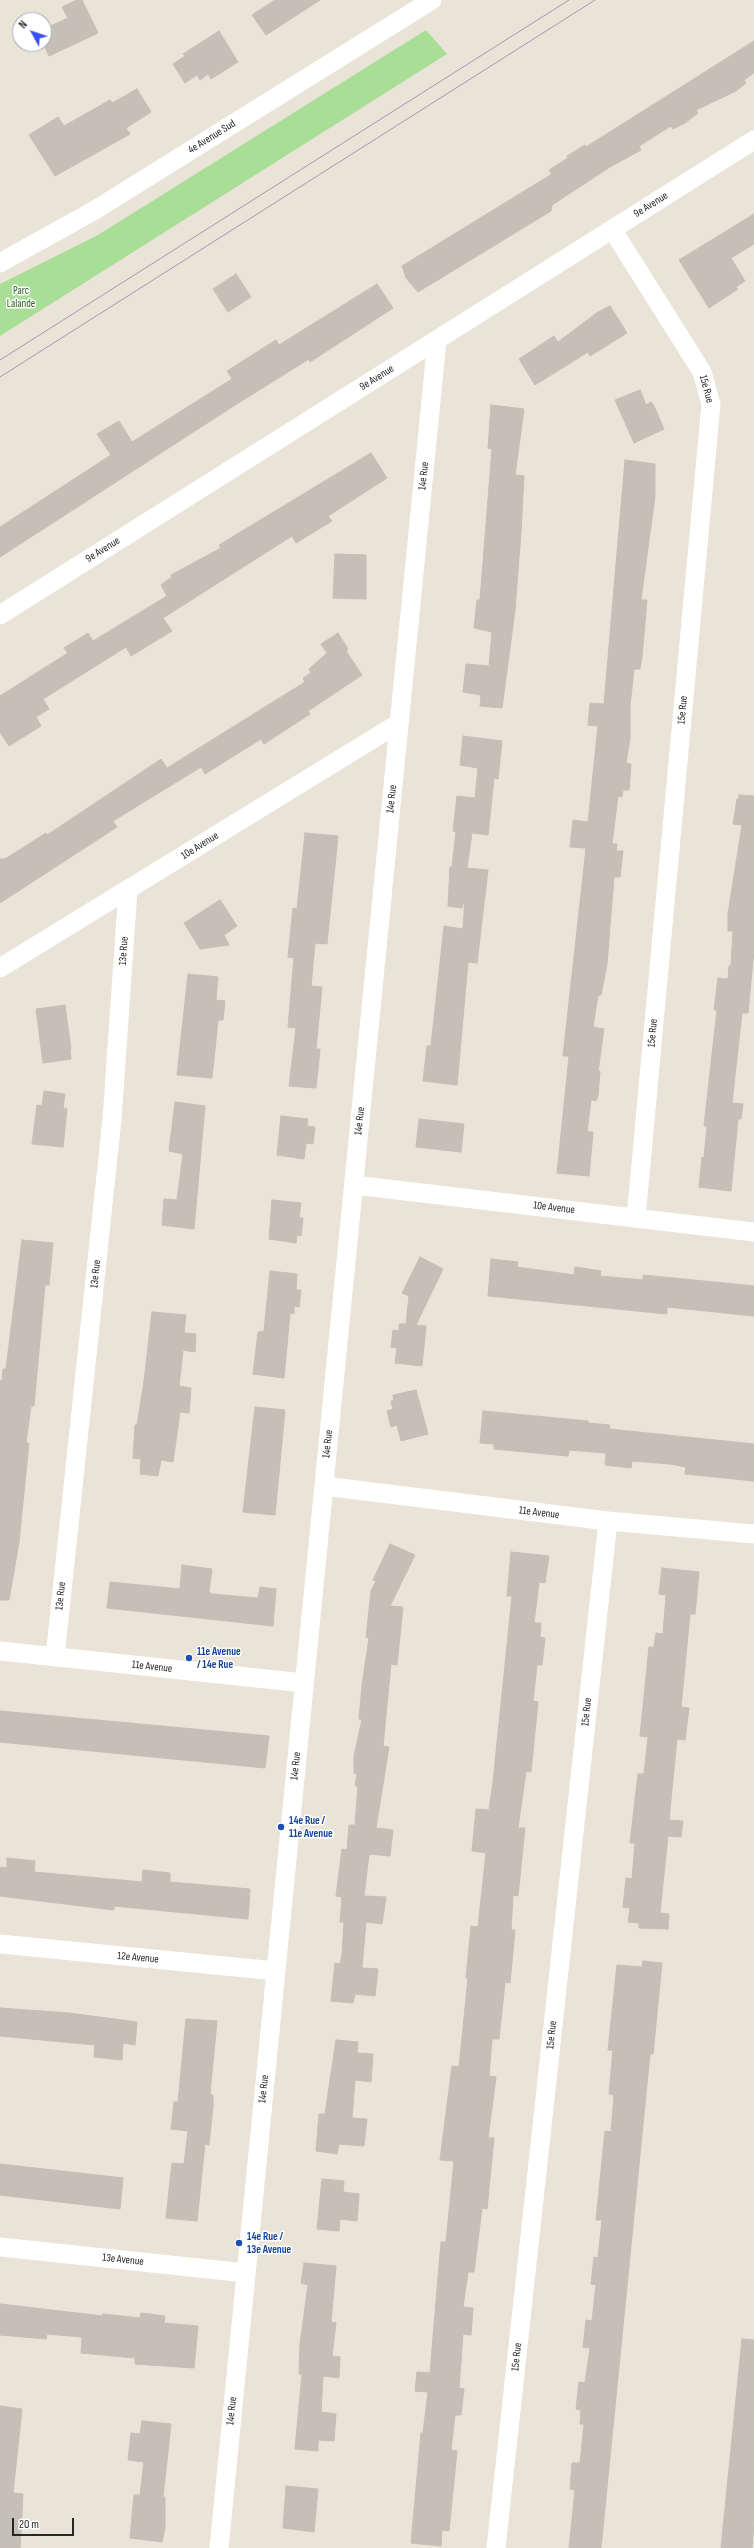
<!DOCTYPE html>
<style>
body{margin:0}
#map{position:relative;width:754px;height:2548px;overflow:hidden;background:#e9e3d8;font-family:"Sofia Sans Condensed",sans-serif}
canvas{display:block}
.north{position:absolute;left:12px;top:12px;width:40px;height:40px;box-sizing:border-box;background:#fff;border:1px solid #a9a9a9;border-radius:50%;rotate:310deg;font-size:11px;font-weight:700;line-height:16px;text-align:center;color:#272727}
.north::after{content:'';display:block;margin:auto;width:14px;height:18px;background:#3d4ef1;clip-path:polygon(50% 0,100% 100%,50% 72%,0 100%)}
.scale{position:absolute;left:12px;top:2518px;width:62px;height:18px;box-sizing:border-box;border:2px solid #272727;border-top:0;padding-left:5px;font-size:12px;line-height:14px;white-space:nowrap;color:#272727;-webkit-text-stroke:3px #fff;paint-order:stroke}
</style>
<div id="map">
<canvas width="754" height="2548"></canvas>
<div class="north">N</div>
<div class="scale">20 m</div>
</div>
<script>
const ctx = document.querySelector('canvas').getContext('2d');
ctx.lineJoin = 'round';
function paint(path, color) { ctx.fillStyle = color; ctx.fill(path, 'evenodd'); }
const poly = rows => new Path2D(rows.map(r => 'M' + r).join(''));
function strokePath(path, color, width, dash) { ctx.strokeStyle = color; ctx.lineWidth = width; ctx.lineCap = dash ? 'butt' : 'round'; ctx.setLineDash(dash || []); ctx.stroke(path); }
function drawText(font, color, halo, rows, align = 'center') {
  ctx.font = font + ' "Sofia Sans Condensed",sans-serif'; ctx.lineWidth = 3; ctx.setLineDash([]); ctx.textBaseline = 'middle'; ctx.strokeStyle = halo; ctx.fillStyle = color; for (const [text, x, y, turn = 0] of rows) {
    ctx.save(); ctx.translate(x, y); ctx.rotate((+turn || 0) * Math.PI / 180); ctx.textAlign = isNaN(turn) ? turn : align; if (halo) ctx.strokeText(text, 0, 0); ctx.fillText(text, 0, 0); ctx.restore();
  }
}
paint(poly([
 [426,30,447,54,0,336,0,284,98,235]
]), '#a8de96');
const building = poly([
 [77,0,82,0,98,33,49,56,44,45,44,29,68,18,62,7,77,0],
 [275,0,320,0,266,35,252,15,275,0],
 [219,31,238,62,211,79,208,74,200,80,197,75,185,83,173,64,185,56,183,54,219,31],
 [754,41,754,73,744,80,746,83,736,91,696,110,698,113,685,123,673,129,671,126,639,146,641,150,610,167,552,205,551,211,418,292,406,278,402,266,552,174,549,170,568,158,567,156,585,145,586,147,754,41],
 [137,89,151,112,126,128,130,134,55,176,29,135,58,117,64,126,110,100,112,103,137,89],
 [754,214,754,244,731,258,745,281,736,287,738,289,709,308,679,260,754,214],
 [236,274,251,297,228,312,213,289,236,274],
 [377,284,393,308,310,362,309,359,232,407,0,557,0,527,111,455,97,434,119,421,132,442,232,379,227,371,276,340,279,345,377,284],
 [610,306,627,333,590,356,588,352,535,385,519,359,554,336,558,342,598,312,610,306],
 [640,390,646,405,651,402,654,406,664,429,634,443,615,400,640,390],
 [491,405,524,409,515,475,524,476,521,532,515,610,502,708,480,706,481,695,463,692,466,664,489,666,492,632,474,628,477,600,480,600,492,449,488,448,491,405],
 [371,453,387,478,328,516,332,521,296,543,292,536,163,618,172,631,131,656,126,647,43,699,49,709,36,717,41,726,9,746,0,732,0,696,68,653,64,648,88,633,93,641,167,596,161,585,172,577,171,575,221,548,219,545,371,453],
 [625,460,655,464,655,496,641,600,647,600,642,657,640,669,634,669,630,706,630,738,626,763,631,764,629,790,623,790,622,797,618,796,612,844,617,844,616,851,623,851,620,877,614,877,607,964,601,995,598,995,593,1027,604,1029,598,1071,600,1071,598,1096,596,1101,591,1100,587,1132,593,1132,589,1176,557,1173,569,1056,563,1056,586,848,570,847,573,820,588,822,598,726,588,725,590,703,604,704,625,460],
 [335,554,366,555,366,599,333,598,335,554],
 [338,633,348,649,346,651,362,675,308,711,310,714,264,744,261,739,205,774,201,767,113,821,117,827,0,903,0,859,5,859,46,833,47,835,161,759,167,768,305,682,303,678,311,673,309,669,327,653,321,644,338,633],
 [463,736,502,741,498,779,494,778,488,835,472,833,467,868,488,870,477,963,468,962,457,1085,423,1081,427,1046,431,1046,444,926,463,929,465,897,462,908,448,906,450,867,452,867,456,832,453,831,457,796,475,798,478,768,460,765,463,736],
 [739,795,754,796,754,950,748,1013,742,1013,732,1103,743,1104,741,1119,738,1119,731,1191,699,1187,702,1157,704,1158,707,1126,704,1126,717,1010,714,1010,718,978,728,979,729,966,731,966,733,931,728,931,728,914,742,825,733,824,737,799,739,799,739,795],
 [305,833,338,836,327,944,315,943,311,986,322,987,316,1049,320,1049,316,1088,289,1086,296,1028,288,1027,294,958,288,957,293,908,297,909,305,833],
 [220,900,237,926,224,935,229,945,200,949,184,923,220,900],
 [188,974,218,977,216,1000,225,1001,223,1020,218,1020,212,1078,177,1075,188,974],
 [65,1005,71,1049,70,1049,71,1059,43,1063,36,1009,65,1005],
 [44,1091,65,1094,63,1108,67,1109,63,1147,32,1144,37,1105,42,1106,44,1091],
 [175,1102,205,1106,194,1229,162,1225,164,1199,177,1200,183,1154,169,1151,175,1102],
 [281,1116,308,1119,307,1126,315,1127,313,1144,306,1143,304,1159,277,1155,281,1116],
 [419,1119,464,1124,461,1152,416,1147,419,1119],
 [272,1200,301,1203,299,1218,303,1218,301,1236,297,1235,296,1243,269,1239,272,1200],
 [22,1240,53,1243,49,1285,45,1285,34,1406,31,1406,26,1443,29,1443,19,1542,9,1600,0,1600,0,1381,2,1381,3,1369,6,1369,22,1240],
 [420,1257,443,1269,416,1325,426,1326,422,1366,395,1363,397,1348,391,1347,393,1330,399,1331,399,1324,406,1324,409,1296,402,1293,420,1257],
 [491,1259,518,1262,517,1267,574,1275,575,1267,601,1271,600,1276,643,1280,643,1275,754,1286,754,1316,667,1307,667,1314,488,1296,491,1259],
 [270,1271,297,1274,296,1290,301,1290,299,1307,294,1306,294,1314,290,1313,284,1378,253,1374,258,1332,264,1331,270,1271],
 [152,1312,186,1315,184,1333,196,1334,195,1352,183,1350,179,1386,191,1388,189,1413,180,1412,173,1462,161,1460,158,1476,140,1474,141,1459,133,1458,135,1425,137,1425,144,1381,152,1312],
 [416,1390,428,1434,401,1441,397,1425,391,1427,387,1411,393,1409,391,1401,394,1401,393,1395,416,1390],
 [255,1407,285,1410,275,1515,243,1512,255,1407],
 [483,1411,588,1421,588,1423,610,1425,609,1429,754,1444,754,1481,685,1474,686,1467,670,1464,632,1461,631,1468,605,1465,606,1453,569,1450,568,1456,494,1449,494,1444,480,1443,483,1411],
 [390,1544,415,1555,390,1606,403,1607,397,1665,391,1664,383,1746,389,1747,376,1828,393,1830,390,1856,369,1854,364,1896,386,1897,382,1924,366,1922,362,1968,378,1969,375,1996,355,1994,353,2003,331,2001,335,1963,340,1964,342,1955,344,1922,340,1922,342,1897,336,1896,342,1849,347,1850,349,1825,355,1825,358,1786,355,1786,357,1774,354,1773,354,1756,362,1719,359,1719,362,1685,369,1638,366,1637,371,1591,376,1581,373,1580,390,1544],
 [511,1552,549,1556,545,1583,539,1582,534,1623,541,1623,540,1637,545,1638,542,1665,537,1665,533,1701,538,1702,531,1772,526,1771,518,1828,525,1828,518,1896,513,1895,511,1930,515,1930,510,1983,505,1982,499,2039,492,2039,489,2076,496,2077,488,2138,494,2138,487,2209,482,2208,474,2272,468,2272,463,2307,473,2308,471,2335,463,2334,459,2388,464,2389,461,2415,455,2415,451,2450,457,2451,449,2531,442,2530,441,2546,411,2543,421,2433,423,2433,428,2392,415,2391,417,2372,430,2373,441,2242,446,2242,454,2161,440,2160,452,2066,459,2067,468,1978,466,1978,471,1926,478,1927,486,1853,472,1851,476,1809,489,1810,493,1782,512,1596,507,1596,511,1552],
 [182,1565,212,1569,209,1592,212,1594,258,1598,260,1587,276,1589,273,1626,107,1608,110,1582,180,1589,182,1565],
 [662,1568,699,1572,695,1614,690,1614,681,1707,689,1708,685,1740,677,1739,669,1820,683,1821,681,1837,668,1836,660,1913,669,1914,668,1929,639,1928,639,1923,628,1922,630,1908,623,1907,626,1878,632,1879,635,1843,630,1843,638,1774,644,1774,648,1737,640,1736,649,1647,654,1647,656,1633,663,1634,666,1595,659,1594,662,1568],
 [0,1711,269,1736,265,1768,0,1742,0,1711],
 [7,1858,35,1861,34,1872,142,1882,143,1870,170,1873,170,1882,250,1889,248,1919,114,1906,114,1910,0,1896,0,1867,7,1868,7,1858],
 [643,1961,662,1963,653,2054,650,2054,601,2548,569,2548,575,2490,570,2489,572,2463,580,2463,584,2424,580,2424,581,2410,576,2409,579,2382,585,2383,590,2348,583,2347,586,2320,592,2321,596,2285,591,2284,594,2257,598,2258,602,2220,596,2220,605,2131,611,2132,614,2095,609,2094,613,2050,608,2050,617,1965,642,1967,643,1961],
 [0,2008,69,2013,137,2022,135,2045,123,2043,122,2060,94,2057,95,2045,0,2036,0,2008],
 [186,2019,217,2021,210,2094,213,2095,213,2106,209,2145,205,2144,197,2221,166,2218,172,2163,184,2164,188,2131,171,2129,174,2102,178,2102,186,2019],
 [336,2040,358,2042,357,2053,373,2054,371,2082,355,2080,352,2118,367,2119,364,2146,339,2144,337,2154,316,2151,319,2114,325,2114,336,2040],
 [0,2164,123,2178,120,2209,0,2195,0,2164],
 [322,2179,344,2181,343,2192,359,2194,357,2221,340,2219,339,2231,317,2229,322,2179],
 [304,2263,336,2266,331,2322,336,2323,332,2356,340,2357,339,2378,323,2376,321,2412,336,2414,334,2441,318,2440,318,2451,295,2449,302,2374,299,2374,300,2344,308,2285,301,2283,304,2263],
 [0,2304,103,2316,103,2314,140,2318,141,2313,165,2316,164,2323,198,2326,194,2368,135,2364,135,2358,81,2353,82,2337,47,2334,46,2339,0,2335,0,2304],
 [742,2339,754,2340,754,2521,752,2548,721,2548,742,2339],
 [0,2406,22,2409,13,2493,23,2494,20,2548,0,2548,0,2406],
 [142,2421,171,2424,163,2497,165,2497,165,2528,162,2542,130,2538,134,2495,140,2495,144,2462,128,2460,131,2433,140,2434,142,2421],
 [286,2486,318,2489,314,2532,283,2528,286,2486]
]);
paint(building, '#c4c0b8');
strokePath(building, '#c4bfb2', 1);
strokePath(poly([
 [612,229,702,372,711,404,636,1218],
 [0,263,95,210,432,0],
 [0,615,754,140],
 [0,968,399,723],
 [354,1185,754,1232],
 [324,1486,608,1521,754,1534],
 [0,1651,304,1683],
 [55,1657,112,1119,128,890],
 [0,1944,276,1971],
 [0,2247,246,2273],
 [219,2548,437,340],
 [496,2548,608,1521]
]), '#fff', 19);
strokePath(poly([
 [0,360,569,0],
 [0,377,595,0]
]), '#9c9db0', 1);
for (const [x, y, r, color] of [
 [189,1658,4,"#1a4fb4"],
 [281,1827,4,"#1a4fb4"],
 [239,2243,4,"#1a4fb4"]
]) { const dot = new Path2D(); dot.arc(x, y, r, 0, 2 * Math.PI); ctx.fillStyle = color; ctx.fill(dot); strokePath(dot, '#fff', 1.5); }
drawText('11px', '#272727', '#fff', [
 ["4e Avenue Sud",212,137,-32],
 ["9e Avenue",651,205,-32],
 ["9e Avenue",377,378,-32],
 ["15e Rue",706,389,75],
 ["14e Rue",424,476,-84],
 ["9e Avenue",103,550,-32],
 ["15e Rue",683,710,-85],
 ["14e Rue",392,799,-84],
 ["10e Avenue",200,846,-32],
 ["13e Rue",124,951,-86],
 ["15e Rue",653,1033,-85],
 ["14e Rue",360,1121,-84],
 ["10e Avenue",554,1208,7],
 ["13e Rue",96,1274,-84],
 ["14e Rue",328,1444,-84],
 ["11e Avenue",539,1513,7],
 ["13e Rue",61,1596,-84],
 ["11e Avenue",152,1667,6],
 ["15e Rue",587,1712,-84],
 ["14e Rue",296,1766,-84],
 ["12e Avenue",138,1958,5],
 ["15e Rue",552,2035,-84],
 ["14e Rue",264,2089,-84],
 ["13e Avenue",123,2260,6],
 ["15e Rue",517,2357,-84],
 ["14e Rue",232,2411,-84]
]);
drawText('11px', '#235e1c', '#fff', [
 ["Parc",21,291],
 ["Lalande",21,304]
]);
drawText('bold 11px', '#164399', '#fff', [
 ["11e Avenue",197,1652],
 ["/ 14e Rue",197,1665],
 ["14e Rue /",289,1821],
 ["11e Avenue",289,1834],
 ["14e Rue /",247,2237],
 ["13e Avenue",247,2250]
], 'left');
</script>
